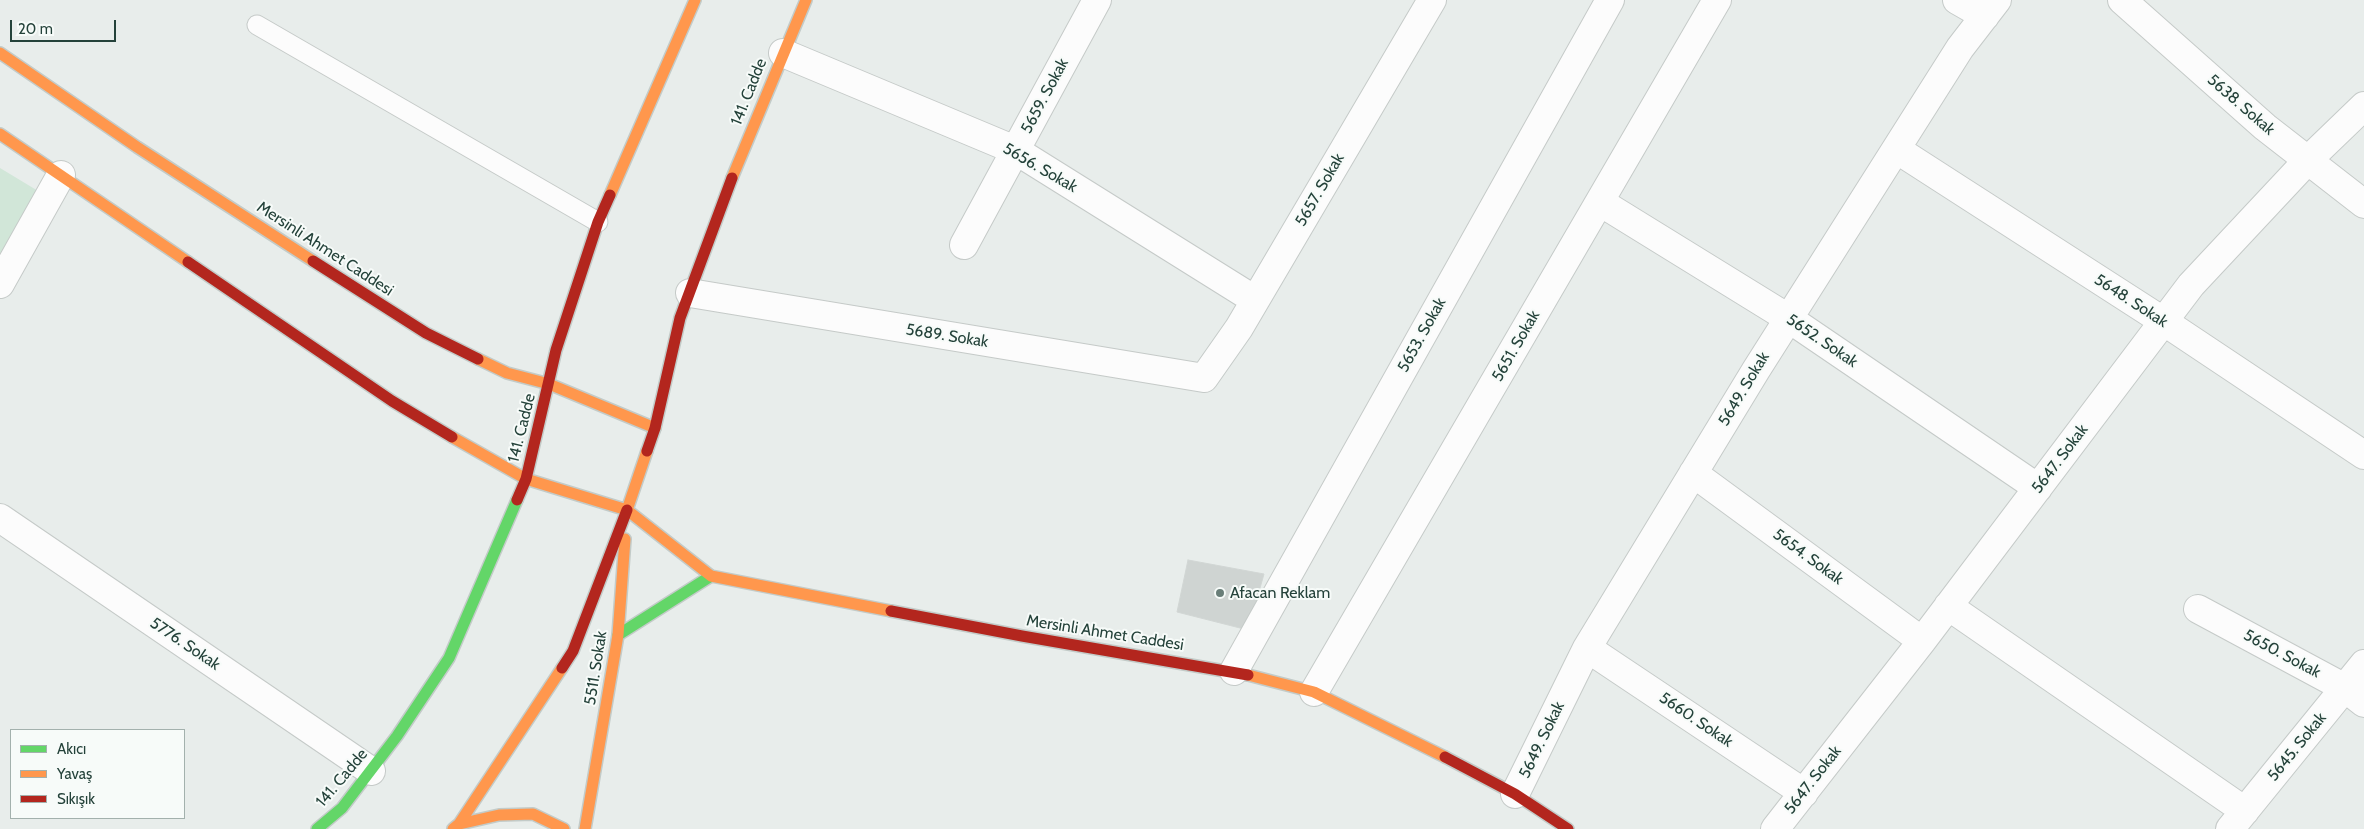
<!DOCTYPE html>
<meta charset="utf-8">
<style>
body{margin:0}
#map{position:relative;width:2364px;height:829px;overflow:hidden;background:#e8edeb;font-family:Cabin,sans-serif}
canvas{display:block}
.legend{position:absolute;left:10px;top:729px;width:175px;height:90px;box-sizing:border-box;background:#f7fbf9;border:1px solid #a3b1ad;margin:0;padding:6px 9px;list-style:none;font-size:15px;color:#24423a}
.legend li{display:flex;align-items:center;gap:10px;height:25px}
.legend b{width:25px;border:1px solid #a3b1ad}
.scale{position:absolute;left:10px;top:20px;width:106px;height:22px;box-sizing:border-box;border:2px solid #24423a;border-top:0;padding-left:6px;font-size:15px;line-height:18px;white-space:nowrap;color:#24423a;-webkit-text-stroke:4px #f7fbf9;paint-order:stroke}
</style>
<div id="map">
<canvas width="2364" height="829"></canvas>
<ul class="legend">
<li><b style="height:6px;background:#63d668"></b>Akıcı</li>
<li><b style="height:6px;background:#ff974d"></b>Yavaş</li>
<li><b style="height:6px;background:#b3261e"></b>Sıkışık</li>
</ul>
<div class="scale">20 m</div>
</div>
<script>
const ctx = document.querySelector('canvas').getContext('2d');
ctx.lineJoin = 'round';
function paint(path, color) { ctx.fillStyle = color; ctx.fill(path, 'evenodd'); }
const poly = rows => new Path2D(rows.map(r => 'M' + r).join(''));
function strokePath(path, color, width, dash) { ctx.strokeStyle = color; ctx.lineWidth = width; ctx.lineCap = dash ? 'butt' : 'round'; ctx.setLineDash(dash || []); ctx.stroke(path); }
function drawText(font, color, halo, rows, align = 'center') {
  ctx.font = font + ' Cabin,sans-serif'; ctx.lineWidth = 4; ctx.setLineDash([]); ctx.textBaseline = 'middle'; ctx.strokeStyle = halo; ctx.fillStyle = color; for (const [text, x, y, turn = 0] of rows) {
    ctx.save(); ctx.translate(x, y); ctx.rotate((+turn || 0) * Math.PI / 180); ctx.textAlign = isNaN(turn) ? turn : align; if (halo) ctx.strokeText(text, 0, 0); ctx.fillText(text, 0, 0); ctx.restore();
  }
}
paint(poly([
 [0,168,58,203,0,294]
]), '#d1e6d8');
const building = poly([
 [1188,560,1264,574,1248,630,1177,612,1188,560]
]);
paint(building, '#cfd4d2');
strokePath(building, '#d1d6d4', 1);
const lane = poly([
 [257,25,598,222]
]);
const street = poly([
 [1957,0,1985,16],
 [2122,0,2265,127,2364,204],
 [783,53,1015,150,1255,300],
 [1896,149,2163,321,2364,455],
 [1600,202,1788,318,2038,488],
 [964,245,1097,0],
 [0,284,61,175],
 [690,293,1204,378,1239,328,1432,0],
 [1693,473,1922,641],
 [0,518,371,771],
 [1948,606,2245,811],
 [2198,609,2345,688,2364,703],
 [1587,648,1804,793],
 [1234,671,1610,0],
 [1314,692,1717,0],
 [1515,794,1587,648,1756,370,1960,48,1997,0],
 [1775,829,1922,641,2191,285,2308,160,2364,106],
 [2230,829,2364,664]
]);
const fast = poly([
 [618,635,711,576],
 [317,829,342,808,397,736,449,658,517,500]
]);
const slow = poly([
 [0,53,137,147,313,261],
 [0,134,188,262],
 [732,178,806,0],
 [610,195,695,0],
 [478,359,507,373,549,384,655,428],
 [452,437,526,479,627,510,647,451],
 [627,510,711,576,891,611],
 [1248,675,1314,692,1445,757],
 [459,824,499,815,533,814,564,829],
 [453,829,459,824,562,668],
 [585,829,618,635,625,539]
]);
const jam = poly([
 [313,261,426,333,478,359],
 [188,262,392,401,452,437],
 [647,451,655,428,680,318,732,178],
 [517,500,526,479,556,350,598,222,610,195],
 [891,611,1022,636,1248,675],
 [562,668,573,651,627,510],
 [1445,757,1515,794,1568,829]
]);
strokePath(lane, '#c5cac8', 21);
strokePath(street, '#c5cac8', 30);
strokePath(fast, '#c3cbc8', 14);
strokePath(slow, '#c3cbc8', 14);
strokePath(jam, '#c3cbc8', 14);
strokePath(lane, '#fcfcfc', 19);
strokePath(street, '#fcfcfc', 28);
strokePath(fast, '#63d668', 11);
strokePath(slow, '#ff974d', 11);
strokePath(jam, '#b3261e', 11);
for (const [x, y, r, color] of [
 [1220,593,5,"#697e78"]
]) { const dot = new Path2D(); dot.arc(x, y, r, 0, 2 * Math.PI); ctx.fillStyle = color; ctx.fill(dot); strokePath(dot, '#f7fbf9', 2); }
drawText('16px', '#24423a', '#f7fbf9', [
 ["141. Cadde",749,92,-68],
 ["5659. Sokak",1045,96,-62],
 ["5638. Sokak",2241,105,41],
 ["5656. Sokak",1040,168,30],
 ["5657. Sokak",1320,190,-60],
 ["Mersinli Ahmet Caddesi",325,249,33],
 ["5648. Sokak",2131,301,33],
 ["5653. Sokak",1422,335,-61],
 ["5689. Sokak",947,336,9],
 ["5652. Sokak",1822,341,34],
 ["5651. Sokak",1516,346,-60],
 ["5649. Sokak",1744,389,-59],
 ["141. Cadde",522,428,-76],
 ["5647. Sokak",2060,459,-53],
 ["5654. Sokak",1808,557,36],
 ["Mersinli Ahmet Caddesi",1105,633,9],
 ["5776. Sokak",185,644,34],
 ["5650. Sokak",2282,654,28],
 ["5511. Sokak",596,668,-81],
 ["5660. Sokak",1696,720,34],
 ["5649. Sokak",1542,740,-64],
 ["5645. Sokak",2297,747,-51],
 ["141. Cadde",342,778,-50],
 ["5647. Sokak",1813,780,-52]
]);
drawText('16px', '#24423a', '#f7fbf9', [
 ["Afacan Reklam",1230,593]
], 'left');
</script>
